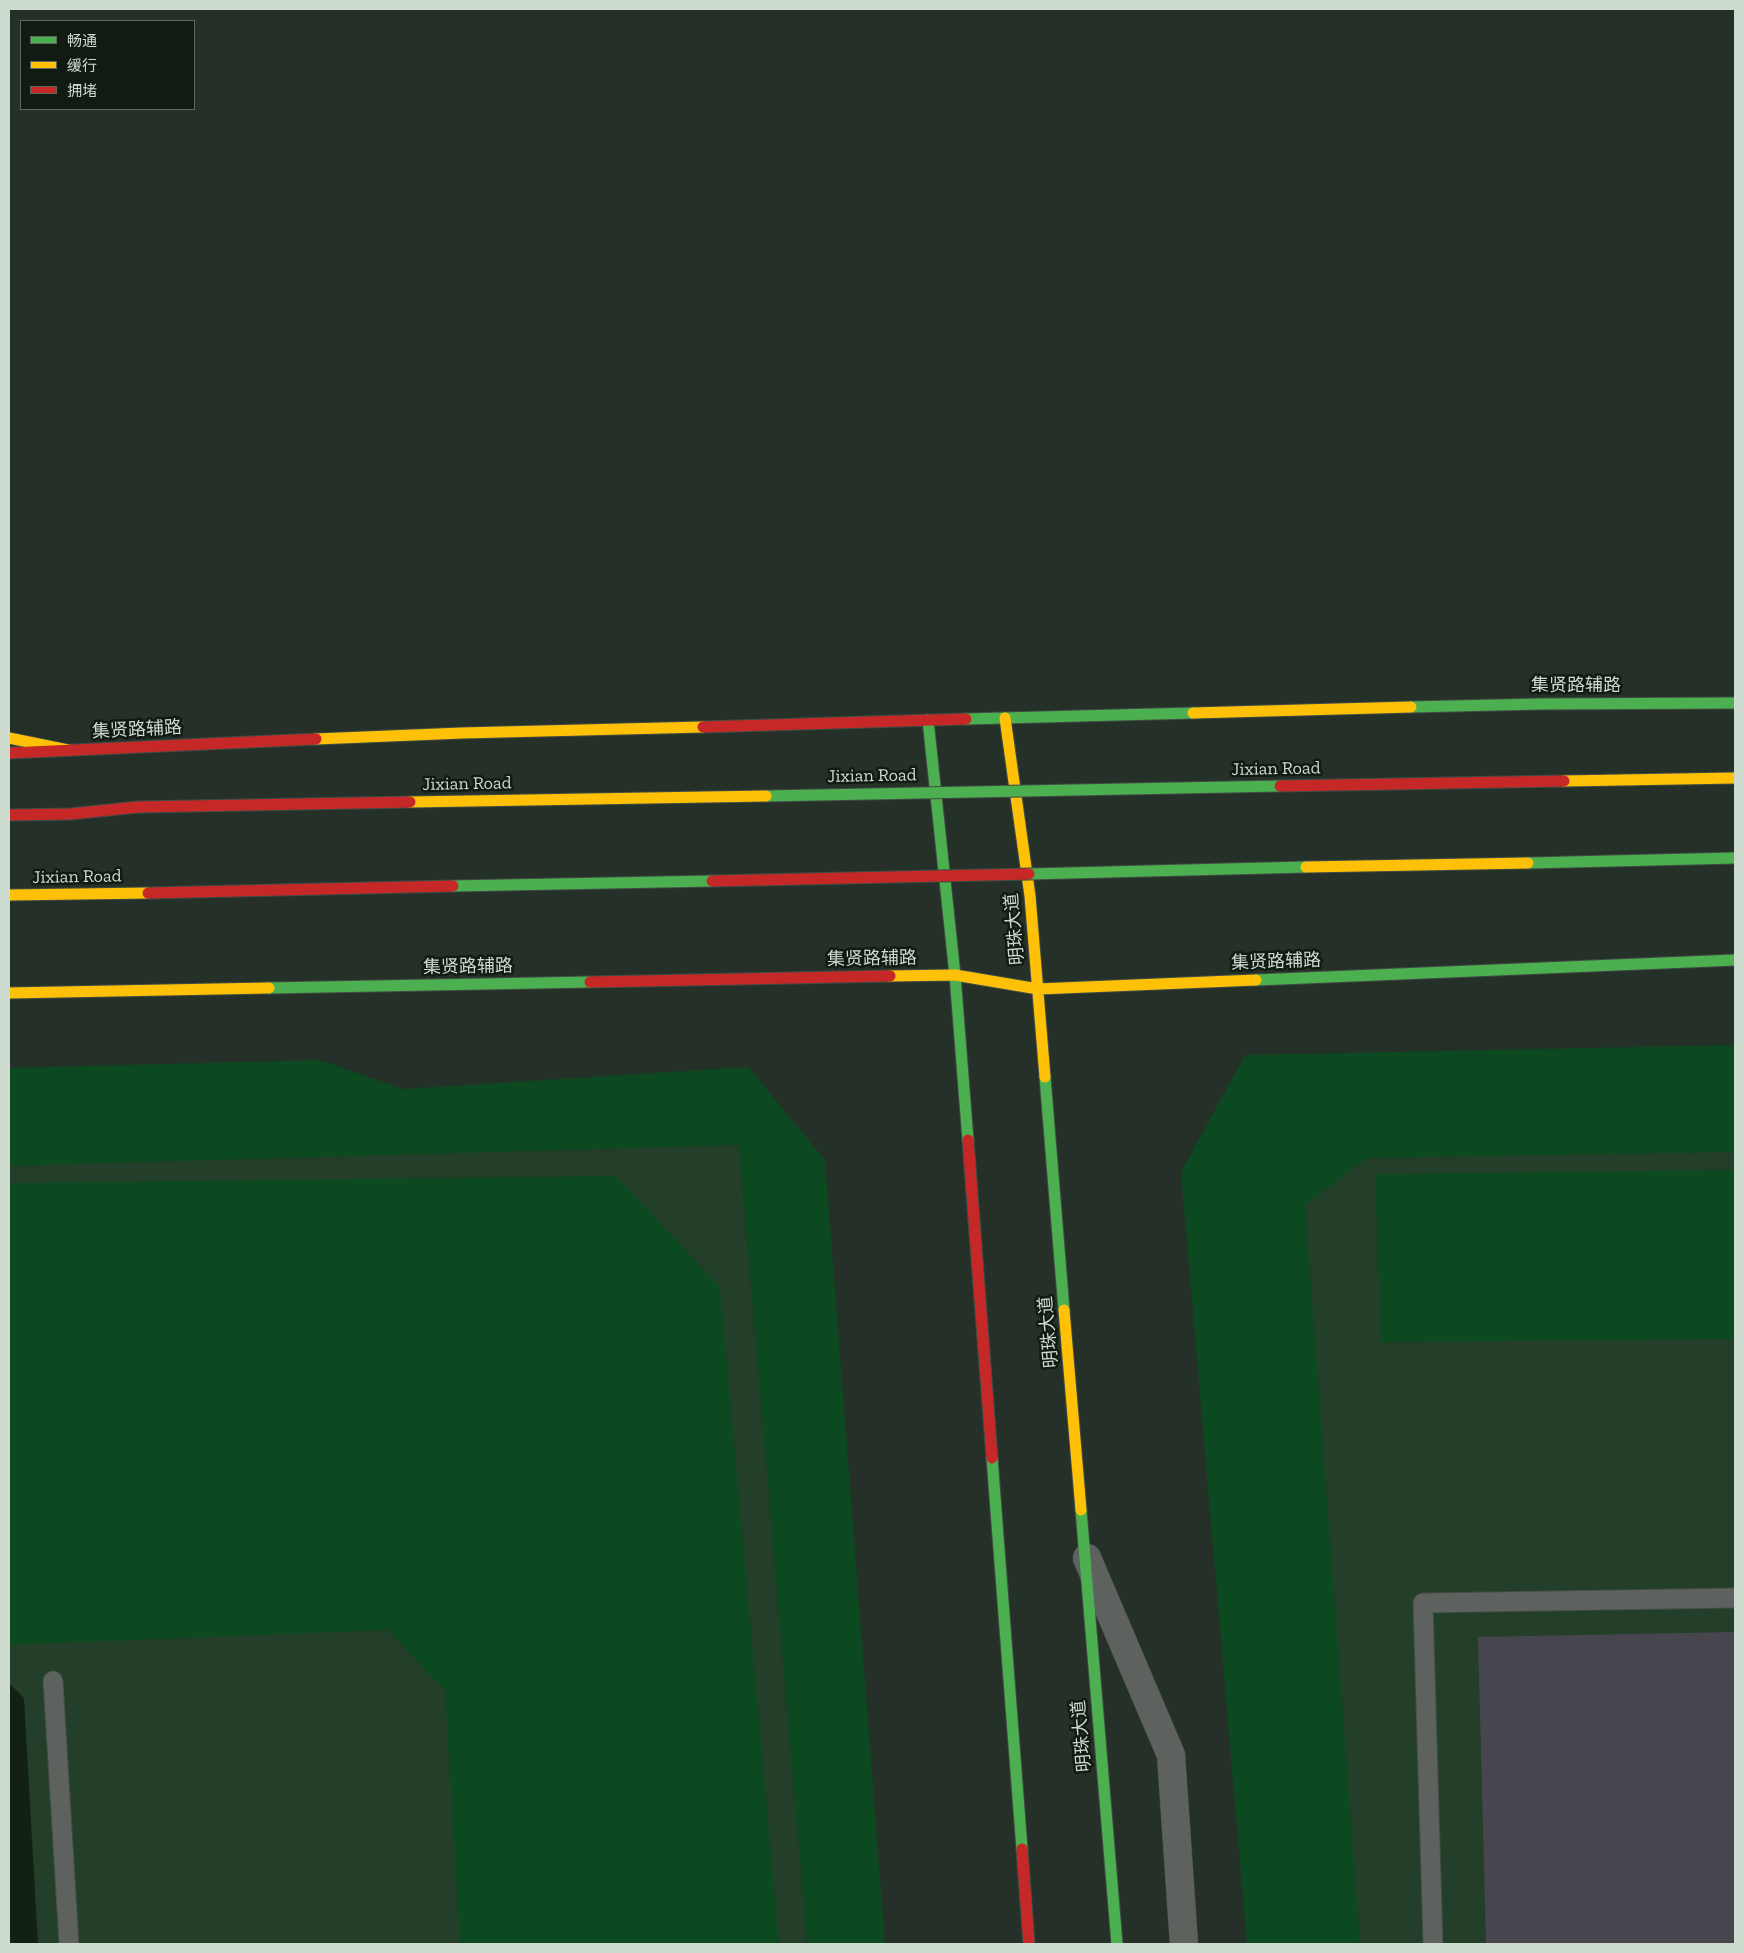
<!DOCTYPE html>
<meta charset="utf-8">
<style>
body{margin:0}
#map{position:relative;width:1744px;height:1953px;overflow:hidden;background:#253128;font-family:"Zilla Slab","Noto Sans SC",serif}
canvas{display:block}
.frame{position:absolute;inset:0;border:10px solid #cedcd0;pointer-events:none}
.legend{position:absolute;left:20px;top:20px;width:175px;height:90px;box-sizing:border-box;background:#111b12;border:1px solid #5d685e;margin:0;padding:6px 9px;list-style:none;font-size:15px;color:#cedcd0}
.legend li{display:flex;align-items:center;gap:10px;height:25px}
.legend b{width:25px;border:1px solid #5d685e}
</style>
<div id="map">
<canvas width="1744" height="1953"></canvas>
<div class="frame"></div>
<ul class="legend">
<li><b style="height:6px;background:#4caf50"></b>畅通</li>
<li><b style="height:6px;background:#ffc107"></b>缓行</li>
<li><b style="height:6px;background:#c62828"></b>拥堵</li>
</ul>
</div>
<script>
const ctx = document.querySelector('canvas').getContext('2d');
ctx.lineJoin = 'round';
function paint(path, color) { ctx.fillStyle = color; ctx.fill(path, 'evenodd'); }
const poly = rows => new Path2D(rows.map(r => 'M' + r).join(''));
function strokePath(path, color, width, dash) { ctx.strokeStyle = color; ctx.lineWidth = width; ctx.lineCap = dash ? 'butt' : 'round'; ctx.setLineDash(dash || []); ctx.stroke(path); }
function drawText(font, color, halo, rows, align = 'center') {
  ctx.font = font + ' "Zilla Slab","Noto Sans SC",serif'; ctx.lineWidth = 5; ctx.setLineDash([]); ctx.textBaseline = 'middle'; ctx.strokeStyle = halo; ctx.fillStyle = color; for (const [text, x, y, turn = 0] of rows) {
    ctx.save(); ctx.translate(x, y); ctx.rotate((+turn || 0) * Math.PI / 180); ctx.textAlign = isNaN(turn) ? turn : align; if (halo) ctx.strokeText(text, 0, 0); ctx.fillText(text, 0, 0); ctx.restore();
  }
}
paint(poly([
 [739,1145,807,1944,9,1944,9,1166],
 [1735,1152,1735,1944,1356,1944,1305,1205,1367,1158]
]), '#243f29');
paint(poly([
 [1735,1045,1735,1152,1367,1158,1305,1205,1360,1944,1247,1944,1181,1172,1245,1055],
 [319,1060,403,1089,748,1067,825,1160,885,1944,807,1944,739,1145,9,1166,9,1068],
 [1735,1170,1735,1339,1381,1342,1375,1174],
 [616,1176,720,1287,779,1944,460,1944,445,1691,388,1630,9,1645,9,1183]
]), '#0c4820');
paint(poly([
 [1735,1634,1735,1944,1487,1944,1480,1638],
 [9,1683,24,1698,38,1944,9,1944]
]), '#0007');
paint(poly([
 [1735,1632,1735,1944,1486,1944,1478,1637]
]), '#47464e');
const lane = poly([
 [53,1681,69,1944],
 [1433,1944,1423,1603,1735,1598]
]);
const street = poly([
 [1087,1558,1171,1755,1184,1944]
]);
const fast = poly([
 [1411,707,1540,704,1735,703],
 [966,719,1193,713],
 [928,720,955,975,968,1140],
 [1256,980,1735,960],
 [269,988,590,982],
 [1045,1077,1064,1310],
 [992,1458,1022,1849],
 [1081,1510,1117,1944]
]);
const slow = poly([
 [1193,713,1411,707],
 [1005,718,1030,896,1045,1077],
 [9,738,68,750],
 [316,739,462,733,703,727],
 [9,895,148,893],
 [890,976,955,975,1038,989,1256,980],
 [9,993,269,988],
 [1064,1310,1081,1510]
]);
const jam = poly([
 [703,727,966,719],
 [9,753,316,739],
 [9,815,70,814,138,807],
 [590,982,890,976],
 [968,1140,992,1458],
 [1022,1849,1029,1944]
]);
strokePath(lane, '#414c44', 21);
strokePath(street, '#414c44', 29);
strokePath(fast, '#414c44', 13);
strokePath(slow, '#414c44', 13);
strokePath(jam, '#414c44', 13);
strokePath(lane, '#5d625e', 19);
strokePath(street, '#5d625e', 28);
strokePath(fast, '#4caf50', 11);
strokePath(slow, '#ffc107', 11);
strokePath(jam, '#c62828', 11);
const fastBridge = poly([
 [766,796,1280,786],
 [1528,863,1735,858],
 [1029,874,1306,867],
 [453,886,712,881]
]);
const slowBridge = poly([
 [1564,781,1735,778],
 [410,802,766,796],
 [1306,867,1528,863]
]);
const jamBridge = poly([
 [1280,786,1564,781],
 [138,807,410,802],
 [712,881,1029,874],
 [148,893,453,886]
]);
strokePath(fastBridge, '#414c44', 13, []);
strokePath(slowBridge, '#414c44', 13, []);
strokePath(jamBridge, '#414c44', 13, []);
strokePath(fastBridge, '#4caf50', 11);
strokePath(slowBridge, '#ffc107', 11);
strokePath(jamBridge, '#c62828', 11);
drawText('18px', '#cedcd0', '#111b12', [
 ["集贤路辅路",1576,686],
 ["集贤路辅路",137,730,-3],
 ["Jixian Road",1276,769,-1],
 ["Jixian Road",872,776,-1],
 ["Jixian Road",467,784,-1],
 ["Jixian Road",77,877,-1],
 ["明珠大道",1015,929,-95],
 ["集贤路辅路",872,959,-1],
 ["集贤路辅路",1276,962,-2],
 ["集贤路辅路",468,967,-1],
 ["明珠大道",1049,1332,-95],
 ["明珠大道",1082,1736,-95]
]);
</script>
